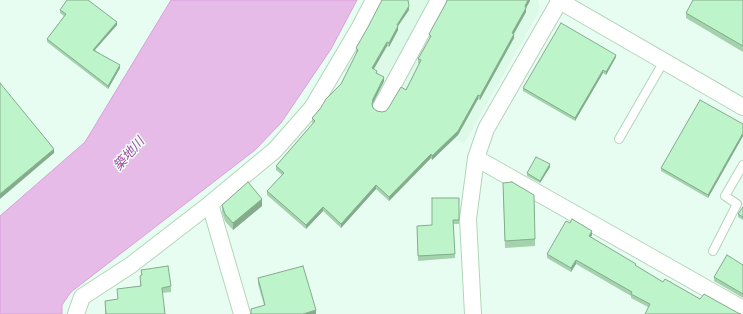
<!DOCTYPE html>
<meta charset="utf-8">
<style>
body{margin:0}
canvas{display:block;background:#e8fdf1}
</style>
<canvas width="743" height="314"></canvas>
<script>
const ctx = document.querySelector('canvas').getContext('2d');
ctx.lineJoin = 'round';
function paint(path, color) { ctx.fillStyle = color; ctx.fill(path, 'evenodd'); }
const poly = rows => new Path2D(rows.map(r => 'M' + r).join(''));
function strokePath(path, color, width, dash) { ctx.strokeStyle = color; ctx.lineWidth = width; ctx.lineCap = dash ? 'butt' : 'round'; ctx.setLineDash(dash || []); ctx.stroke(path); }
function drawText(font, color, halo, rows, align = 'center') {
  ctx.font = font + ' Mulish,"Noto Sans JP",sans-serif'; ctx.lineWidth = 3; ctx.setLineDash([]); ctx.textBaseline = 'middle'; ctx.strokeStyle = halo; ctx.fillStyle = color; for (const [text, x, y, turn = 0] of rows) {
    ctx.save(); ctx.translate(x, y); ctx.rotate((+turn || 0) * Math.PI / 180); ctx.textAlign = isNaN(turn) ? turn : align; if (halo) ctx.strokeText(text, 0, 0); ctx.fillText(text, 0, 0); ctx.restore();
  }
}
paint(poly([
 [383,0,538,0,540,10,464,144,445,134,398,121,344,71]
]), '#dcfae7');
const water = poly([
 [171,0,357,0,331,49,281,123,255,150,71,292,62,305,62,314,0,314,0,216,85,142,171,0]
]);
paint(water, '#e7bbe8');
strokePath(water, '#d9a0db', 1);
const service = poly([
 [619,139,664,61],
 [713,251,737,204,725,196,743,165]
]);
const minor = poly([
 [558,0,743,107],
 [381,107,439,0],
 [476,158,743,309],
 [210,204,242,314],
 [76,314,82,297,131,265,210,204,275,150,312,108,360,27,374,0],
 [473,314,468,219,476,158,486,129,560,0]
]);
strokePath(service, '#b2d5bb', 10);
strokePath(minor, '#b2d5bb', 18);
strokePath(service, '#fff', 8);
strokePath(minor, '#fff', 16);
paint(poly([
 [530,0,526,8,526,12,514,34,514,38,480,100,478,99,458,135,432,160,431,158,389,201,376,189,341,228,323,211,306,229,267,195,267,191,282,175,276,170,276,166,313,123,312,122,312,118,341,84,357,53,356,53,356,48,409,10,398,26,398,30,389,47,387,46,374,69,384,81,372,105,373,108,377,111,382,112,386,111,406,90,419,64,418,63,418,59,430,39,429,34],
 [743,0,743,52,686,18,686,13],
 [60,10,117,25,95,50,120,68,108,89,47,42,47,39,64,16,60,13],
 [616,57,606,75,603,73,575,121,523,91,523,88],
 [743,124,743,136,708,198,661,171,661,168],
 [550,167,540,183,527,176,527,173],
 [503,190,535,239,535,246,505,248],
 [459,198,459,224,453,224,455,258,418,261,417,230,432,225],
 [222,205,262,206,233,230,225,221,222,212],
 [743,207,743,220,738,217,738,214],
 [570,223,592,235,591,237,636,266,663,282,700,299,738,313,648,307,631,298,631,296,576,264,571,272,547,258,547,254],
 [743,265,743,298,714,281,714,277],
 [141,270,171,286,171,292,162,293,165,314,105,314,105,301,118,299,117,289,140,286,140,276,141,275],
 [258,278,316,314,250,314,250,313,264,305,258,284]
]), '#a3d2ad');
paint(poly([
 [528,0,530,0,530,1,526,8,526,12,512,37,512,33],
 [409,6,409,10,398,26,398,30,389,47,389,43,397,25],
 [117,22,117,25,93,52,93,50],
 [514,34,514,38,480,100,480,96],
 [387,42,387,46,372,72,372,68],
 [616,55,616,57,606,75,606,72],
 [120,65,120,68,108,89,108,86],
 [603,70,603,73,575,121,575,118],
 [384,77,384,81,373,103,372,108,373,99],
 [478,95,478,99,458,135,432,160,432,156],
 [743,133,743,136,708,198,708,195],
 [54,149,54,153,0,199,0,194],
 [431,154,431,158,389,201,389,197],
 [550,164,550,167,540,183,540,181],
 [376,185,376,189,341,228,341,224],
 [262,199,262,206,233,230,233,223],
 [323,207,323,211,306,229,306,225],
 [592,231,592,235,589,240,589,236],
 [576,260,576,264,571,272,571,268],
 [316,310,316,314,303,314]
]), '#85ab8d');
const building = poly([
 [67,0,88,0,117,22,93,50,120,65,108,86,47,39,66,14,60,10,67,0],
 [382,0,408,0,409,6,397,25,398,26,389,43,387,42,372,68,377,71,376,73,384,77,373,99,372,104,373,108,377,111,382,112,386,111,389,107,401,87,406,90,421,60,418,59,431,36,429,34,446,3,447,0,528,0,525,6,526,8,512,33,514,34,480,96,478,95,458,131,432,156,431,154,389,197,376,185,341,224,323,207,306,225,267,191,284,173,276,166,315,121,312,118,320,109,326,99,341,84,358,50,356,48,368,27,382,0],
 [693,0,743,0,743,46,686,13,693,0],
 [561,23,616,55,606,72,603,70,575,118,523,88,561,23],
 [0,83,54,149,0,194,0,83],
 [700,100,743,124,743,133,708,195,661,168,700,100],
 [536,157,550,164,540,181,527,173,536,157],
 [248,182,262,199,233,223,225,214,222,205,248,182],
 [512,182,534,195,535,239,505,241,503,183,512,182],
 [432,198,459,198,459,220,453,220,455,254,418,256,417,226,432,225,432,198],
 [743,207,743,217,738,214,743,207],
 [572,219,592,231,589,236,636,264,635,265,663,282,665,279,700,299,704,294,738,313,741,314,645,314,650,304,631,294,632,292,576,260,571,268,547,254,566,221,570,223,572,219],
 [727,255,743,265,743,294,714,277,727,255],
 [168,266,171,286,162,288,165,314,106,314,105,301,118,299,117,289,141,286,140,276,142,275,141,270,168,266],
 [303,266,316,310,303,314,251,314,251,309,265,305,258,278,303,266]
]);
paint(building, '#bef4c9');
strokePath(building, '#85ab8d', 1);
drawText('italic 13px', '#a14ba3', '#effff6', [
 ["築地川",129,154,-49]
]);
</script>
